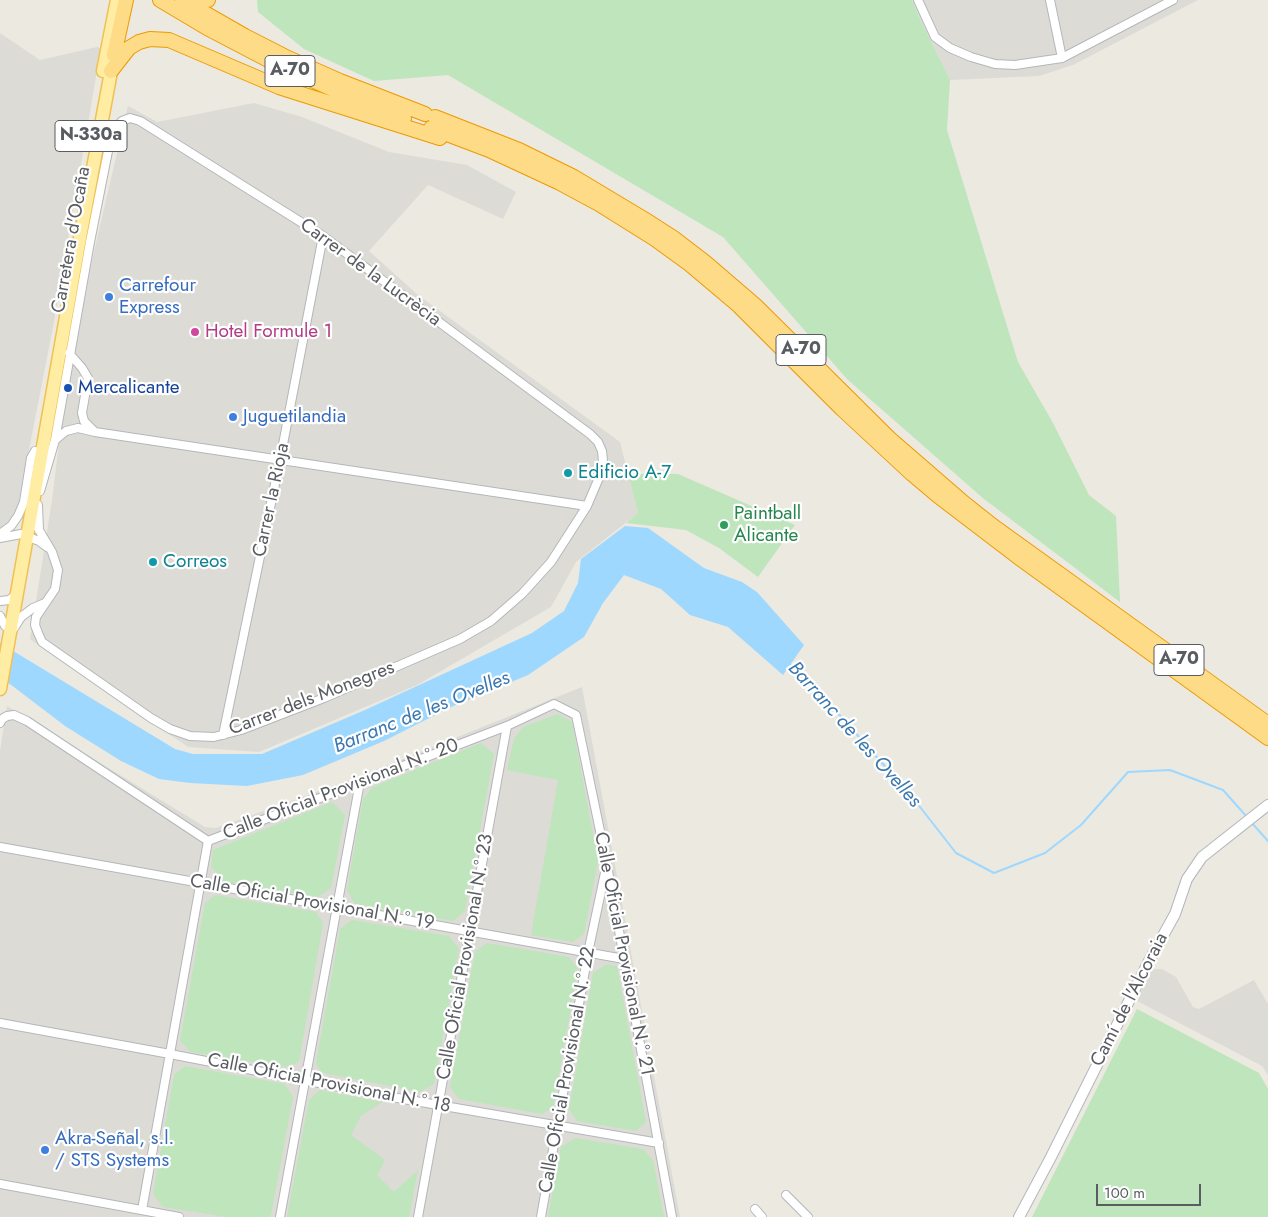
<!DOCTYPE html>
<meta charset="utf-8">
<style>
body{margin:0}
#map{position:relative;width:1268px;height:1217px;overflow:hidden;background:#ece9e0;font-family:Jost,sans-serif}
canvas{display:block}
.scale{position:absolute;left:1096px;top:1184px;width:105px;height:22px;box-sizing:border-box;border:2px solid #595d62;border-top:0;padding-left:6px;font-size:15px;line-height:18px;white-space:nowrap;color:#595d62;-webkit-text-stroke:4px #fff;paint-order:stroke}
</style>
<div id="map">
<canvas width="1268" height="1217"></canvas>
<div class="scale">100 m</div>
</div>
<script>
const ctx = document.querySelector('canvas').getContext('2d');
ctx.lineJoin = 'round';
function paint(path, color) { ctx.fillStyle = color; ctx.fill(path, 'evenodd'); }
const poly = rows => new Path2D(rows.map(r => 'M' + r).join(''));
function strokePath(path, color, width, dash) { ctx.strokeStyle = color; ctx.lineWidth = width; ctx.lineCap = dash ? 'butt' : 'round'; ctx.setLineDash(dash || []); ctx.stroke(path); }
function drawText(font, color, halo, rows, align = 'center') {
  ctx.font = font + ' Jost,sans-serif'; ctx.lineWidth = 4.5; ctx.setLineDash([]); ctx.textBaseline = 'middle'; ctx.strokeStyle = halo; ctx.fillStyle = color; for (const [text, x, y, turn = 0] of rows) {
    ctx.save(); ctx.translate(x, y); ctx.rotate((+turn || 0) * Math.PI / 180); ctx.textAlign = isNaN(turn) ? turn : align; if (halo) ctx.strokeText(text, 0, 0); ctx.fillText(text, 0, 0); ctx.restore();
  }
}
paint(poly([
 [912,0,1198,0,1073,65,1039,76,950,80,921,21],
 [0,33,40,60,97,47,101,48,53,327,18,506,10,520,0,528],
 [254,103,302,117,389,152,467,165,516,192,503,219,428,185,369,251,418,295,620,442,638,513,576,562,551,607,417,685,259,752,188,747,30,639,52,500,70,354,128,106,157,122],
 [582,687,680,1217,0,1217,0,751,7,706,205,827,216,828,358,777],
 [1151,969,1162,969,1176,977,1193,1007,1199,1009,1254,980,1268,1004,1268,1075,1262,1066,1137,1001]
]), '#dddbd5');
paint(poly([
 [257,0,912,0,921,21,950,80,947,130,1018,362,1053,423,1089,495,1116,516,1120,602,984,499,847,379,723,237,448,75,374,81,304,49,258,12],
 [628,474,678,474,795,525,758,577,719,548,686,530,626,523,638,513],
 [558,714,572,722,598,861,584,934,573,942,531,935,558,780,507,770,514,739,523,727],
 [481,743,494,754,465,911,453,921,355,904,347,890,363,799,373,787],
 [332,802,345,815,331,888,318,897,222,881,211,866,213,850],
 [215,895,316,912,323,923,299,1062,283,1067,191,1052,180,1041,205,903],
 [352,920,449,936,459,949,434,1084,420,1092,328,1074,321,1072,316,1063,340,929],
 [487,943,569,957,578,969,553,1107,542,1114,459,1099,450,1087,475,952],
 [607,964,617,966,646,1122,636,1131,577,1121,569,1109,593,973],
 [1137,1009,1259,1073,1268,1089,1268,1217,1032,1217],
 [185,1066,285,1084,293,1097,271,1215,268,1217,227,1217,163,1207,153,1194,174,1075],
 [320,1090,382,1102,361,1116,351,1135,385,1160,377,1175,394,1192,418,1170,409,1217,287,1217,309,1100],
 [575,1138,643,1149,653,1160,664,1217,548,1217,561,1147]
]), '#bee5bc');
paint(poly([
 [625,526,648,528,704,568,742,582,757,592,804,645,783,675,728,627,690,615,661,589,624,575,603,603,584,637,528,675,451,707,384,741,303,775,247,786,190,783,159,779,121,761,65,726,6,681,0,681,0,643,175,749,193,754,262,754,365,710,532,633,564,611,578,583,581,559]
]), '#9ed8ff');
strokePath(poly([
 [790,664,806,677,913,798,956,853,994,873,1045,853,1081,825,1128,772,1170,770,1223,790,1247,817],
 [1251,822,1268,841]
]), '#9ed8ff', 2);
const minor = poly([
 [918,0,935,37,950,48,971,57,995,64,1015,65,1062,58,1173,0],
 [1050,0,1062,58],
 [95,432,587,506],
 [55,440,66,431,78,428,95,432,84,421,82,413,88,378,82,368,69,353],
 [38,505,39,530],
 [31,515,39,530,52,552,58,570,55,589,36,617,35,625,38,633,42,642,151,718,170,729,190,736,214,737,241,730,324,698,460,639,491,621,522,594,551,562,587,506,601,473,603,461,602,451,598,442,590,434,323,236,140,121,130,118,122,121,112,131,90,242,55,440,40,491],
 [0,534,11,526,18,516,24,502,31,458,35,451],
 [0,538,21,534,39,541,47,547],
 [0,601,9,600,16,595],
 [0,616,5,626],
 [14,628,21,617,33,608,45,603],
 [0,723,2,719,7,716,14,715,27,721,208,841,507,726,554,704,576,715,605,855,672,1217],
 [223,735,280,460,323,236],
 [0,847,624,959],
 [0,1023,170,1054,386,1096,659,1143],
 [0,1184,179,1217],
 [786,1195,808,1217],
 [755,1209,762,1217],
 [142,1210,208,841],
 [280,1217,360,782],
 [418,1217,507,726],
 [541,1217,589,948,606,868]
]);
const tertiary = poly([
 [1019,1217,1051,1157,1149,961,1175,914,1187,879,1202,857,1268,805]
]);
const primary = poly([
 [103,71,117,0],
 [0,689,81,232,113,61]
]);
const motorway = poly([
 [160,0,207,28,274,63,355,99,404,118],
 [182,0,245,36,288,58,340,81,425,114],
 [203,0,208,0],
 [114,55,126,0],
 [111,71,129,48,139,42,150,39,169,40,279,87,440,138],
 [435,117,519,150,574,177,644,219,675,239,705,262,755,305,889,438,964,503,993,526,1268,724],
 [431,128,489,150,560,183,599,204,655,239,688,263,739,306,842,409,912,474,938,496,1018,557,1268,738]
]);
strokePath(minor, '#b3b7bb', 10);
strokePath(tertiary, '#b3b7bb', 12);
strokePath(primary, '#f1c055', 15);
strokePath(motorway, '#ed9a00', 16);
strokePath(minor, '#fff', 8);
strokePath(tertiary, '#fff', 10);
strokePath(primary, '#ffeda3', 12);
strokePath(motorway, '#fddb87', 14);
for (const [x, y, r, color] of [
 [109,297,5,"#3f7fe0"],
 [195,332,5,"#d1479c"],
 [68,388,5,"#1a4fb4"],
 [233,417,5,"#3f7fe0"],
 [568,473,5,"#0f9aa8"],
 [724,525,5,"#2e9e5b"],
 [153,562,5,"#0f9aa8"],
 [45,1150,5,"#3f7fe0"]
]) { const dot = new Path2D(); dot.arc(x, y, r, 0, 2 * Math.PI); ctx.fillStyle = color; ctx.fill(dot); strokePath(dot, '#fff', 2); }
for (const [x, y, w] of [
 [290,71,50],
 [91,136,72],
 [801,350,50],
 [1179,660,50]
]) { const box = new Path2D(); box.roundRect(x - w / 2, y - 15.5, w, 31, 4); ctx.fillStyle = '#fff'; ctx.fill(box); strokePath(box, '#595d62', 1); }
drawText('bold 18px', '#595d62', null, [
 ["A-70",290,71],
 ["N-330a",91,136],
 ["A-70",801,350],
 ["A-70",1179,660]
]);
drawText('19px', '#595d62', '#fff', [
 ["Carretera d'Ocaña",72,240,-80],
 ["Carrer de la Lucrècia",370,273,36],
 ["Carrer la Rioja",272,500,-78],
 ["Carrer dels Monegres",312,699,-21],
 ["Calle Oficial Provisional N.º 20",341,790,-21],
 ["Calle Oficial Provisional N.º 19",312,903,10],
 ["Calle Oficial Provisional N.º 21",623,954,79],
 ["Calle Oficial Provisional N.º 23",466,957,-80],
 ["Camí de l'Alcoraia",1130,1000,-63],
 ["Calle Oficial Provisional N.º 22",568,1070,-80],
 ["Calle Oficial Provisional N.º 18",329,1084,11]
]);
drawText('19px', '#366cbe', '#fff', [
 ["Carrefour",119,286],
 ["Express",119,308],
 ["Juguetilandia",243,417],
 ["Akra-Señal, s.l.",55,1139],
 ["/ STS Systems",55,1161]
], 'left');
drawText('19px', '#b23c85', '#fff', [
 ["Hotel Formule 1",205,332]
], 'left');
drawText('19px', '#164399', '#fff', [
 ["Mercalicante",78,388]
], 'left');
drawText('19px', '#0d838f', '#fff', [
 ["Edificio A-7",578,473],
 ["Correos",163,562]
], 'left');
drawText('19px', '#27864d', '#fff', [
 ["Paintball",734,514],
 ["Alicante",734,536]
], 'left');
drawText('italic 20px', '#3c78b0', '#fff', [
 ["Barranc de les Ovelles",422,713,-22],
 ["Barranc de les Ovelles",854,735,48]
]);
</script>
